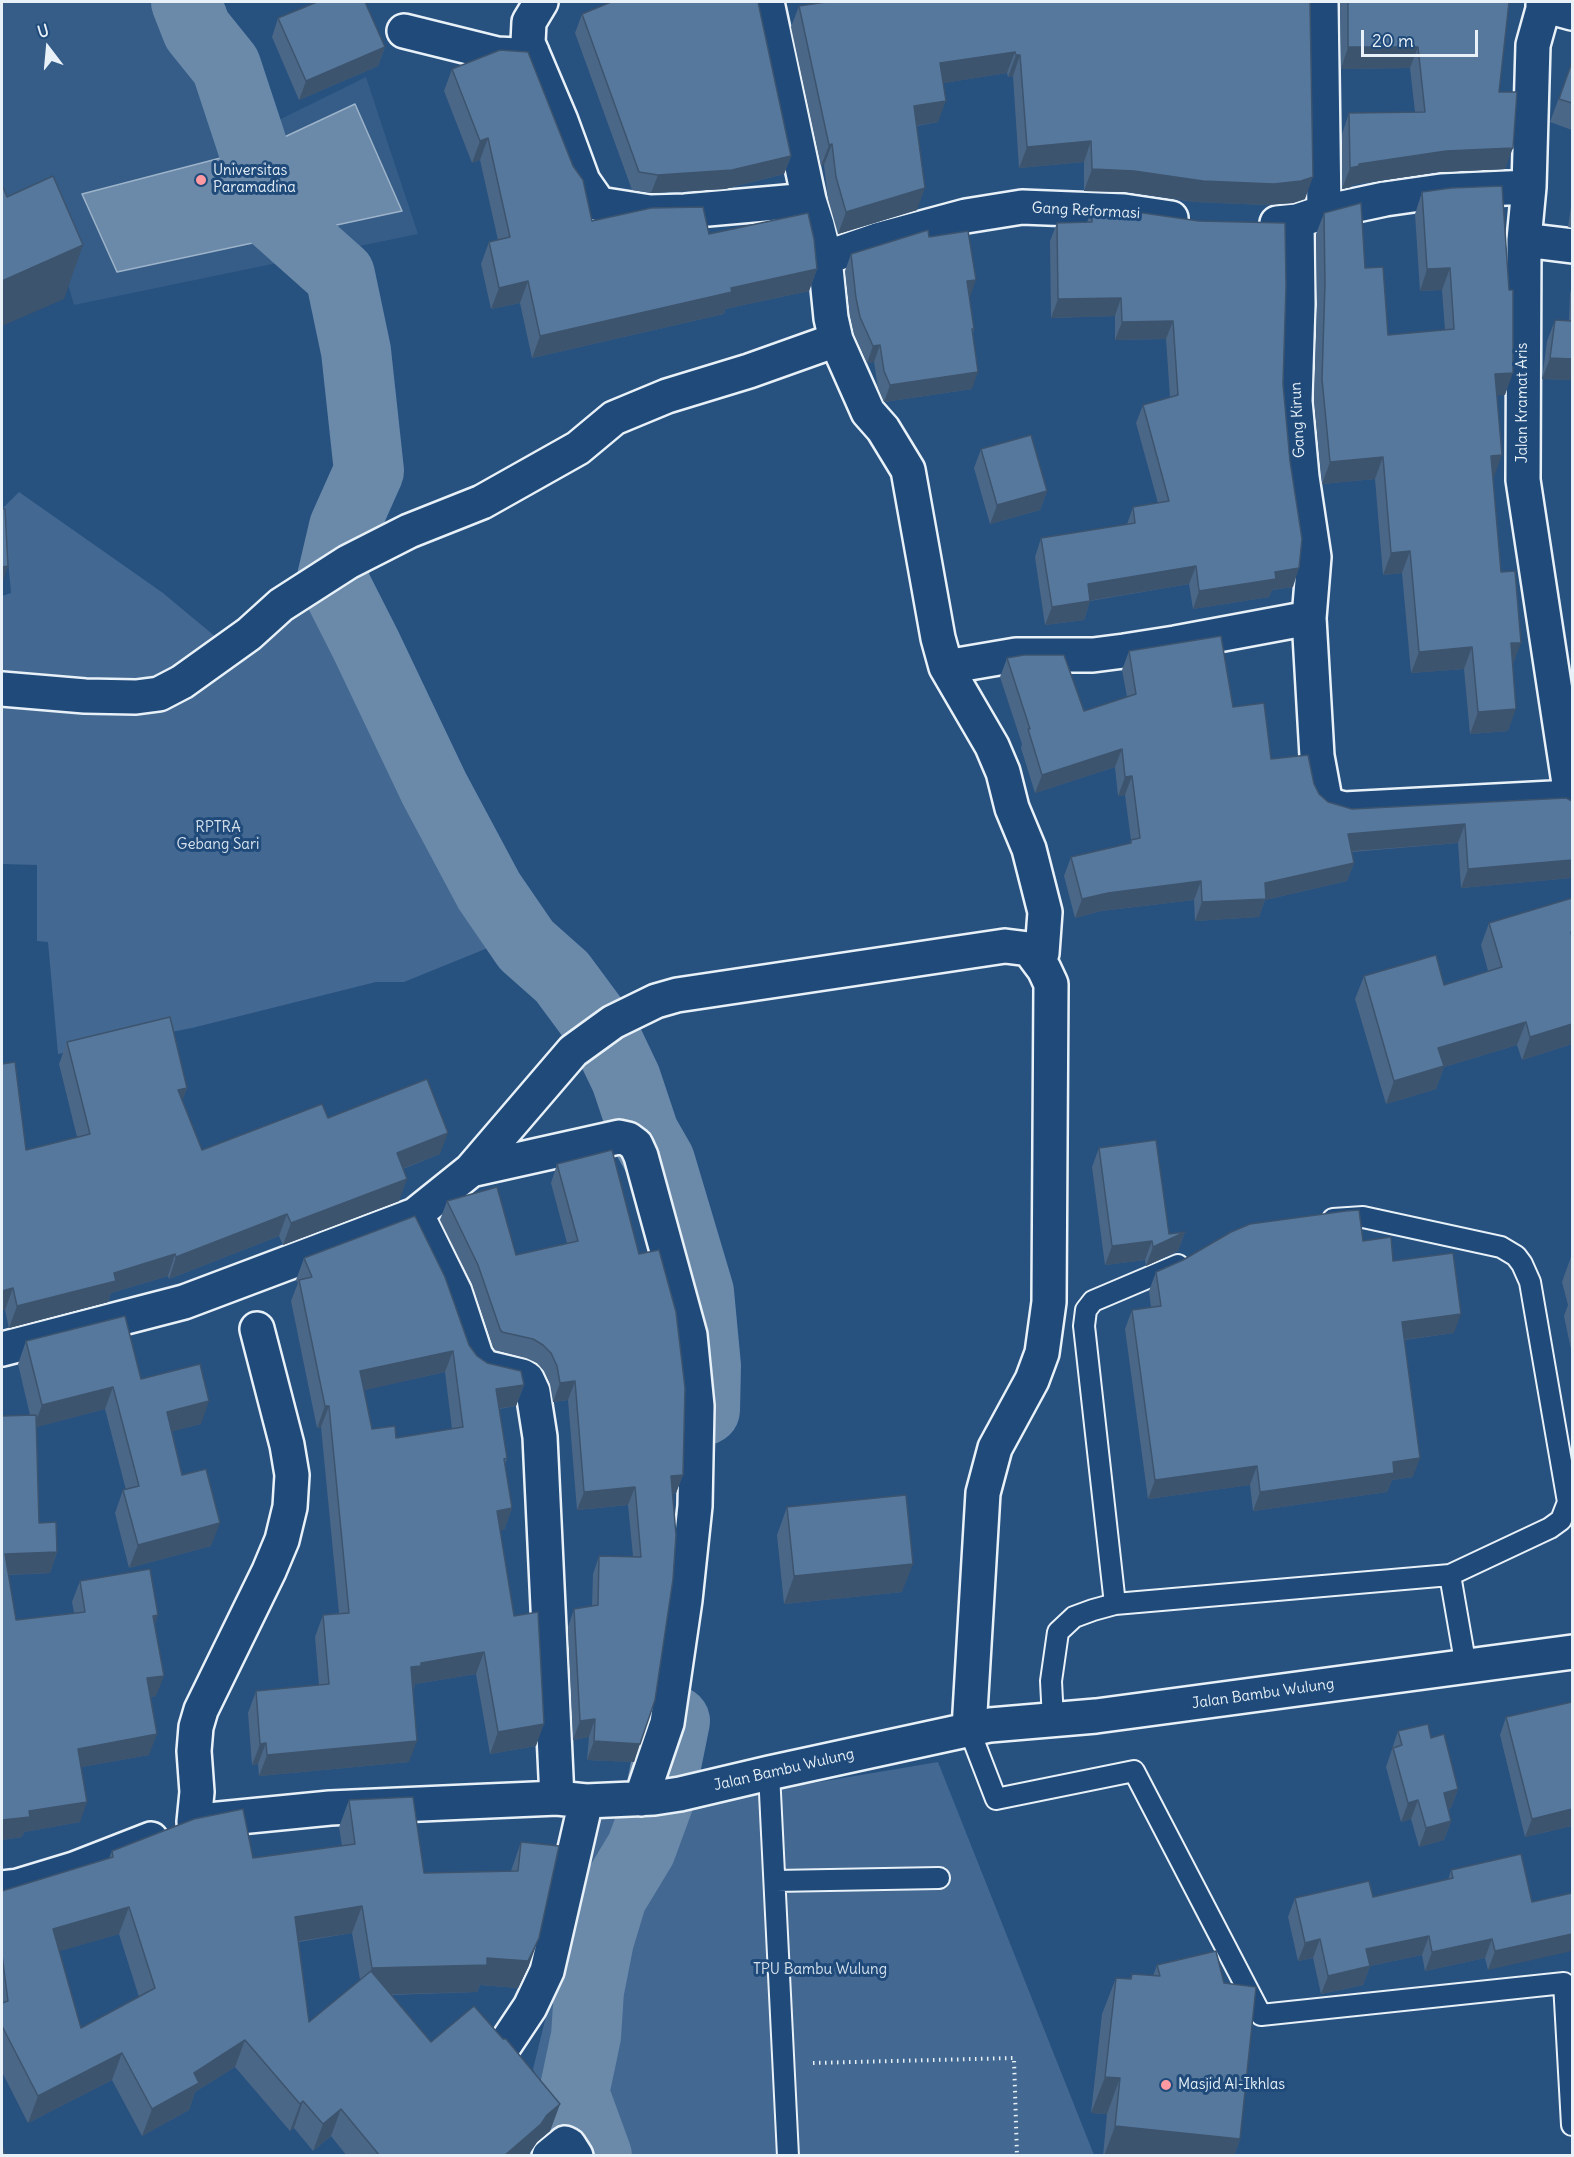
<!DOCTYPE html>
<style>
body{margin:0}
#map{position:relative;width:1574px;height:2157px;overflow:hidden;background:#27517f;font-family:Delius,sans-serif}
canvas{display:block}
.frame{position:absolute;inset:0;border:3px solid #e8f1f8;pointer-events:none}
.north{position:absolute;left:18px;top:18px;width:60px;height:60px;-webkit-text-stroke:4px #1f4a7a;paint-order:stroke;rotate:344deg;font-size:16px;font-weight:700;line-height:24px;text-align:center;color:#e8f1f8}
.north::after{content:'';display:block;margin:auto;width:21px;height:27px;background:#e8f1f8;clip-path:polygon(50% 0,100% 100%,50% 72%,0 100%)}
.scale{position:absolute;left:1361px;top:30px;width:117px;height:27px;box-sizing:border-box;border:3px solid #e8f1f8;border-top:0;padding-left:8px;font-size:18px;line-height:21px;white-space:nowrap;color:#e8f1f8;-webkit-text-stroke:4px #1f4a7a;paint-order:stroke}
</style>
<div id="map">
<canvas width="1574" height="2157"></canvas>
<div class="frame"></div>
<div class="north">U</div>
<div class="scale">20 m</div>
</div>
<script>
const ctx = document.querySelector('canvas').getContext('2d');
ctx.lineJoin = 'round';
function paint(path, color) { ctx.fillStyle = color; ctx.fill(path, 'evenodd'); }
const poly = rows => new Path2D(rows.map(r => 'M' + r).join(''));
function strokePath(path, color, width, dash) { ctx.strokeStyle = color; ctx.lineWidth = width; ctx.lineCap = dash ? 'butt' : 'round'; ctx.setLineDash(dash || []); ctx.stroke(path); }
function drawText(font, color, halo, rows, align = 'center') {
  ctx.font = font + ' Delius,sans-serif'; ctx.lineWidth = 6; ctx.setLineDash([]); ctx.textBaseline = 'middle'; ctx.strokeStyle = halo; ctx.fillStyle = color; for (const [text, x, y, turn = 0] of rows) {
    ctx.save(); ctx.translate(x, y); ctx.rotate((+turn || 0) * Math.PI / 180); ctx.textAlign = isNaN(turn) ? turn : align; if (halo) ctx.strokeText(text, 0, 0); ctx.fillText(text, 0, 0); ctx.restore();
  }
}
paint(poly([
 [2,2,169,2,232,143,366,77,418,234,74,305,52,229,2,225]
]), '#355d88');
paint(poly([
 [19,492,163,593,241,658,327,594,373,685,443,842,500,943,404,982,376,982,192,1028,58,1054,48,942,37,941,37,865,2,864,2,596,11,593,6,538,2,535,2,509],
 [938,1762,1094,2155,572,2155,533,2069,594,1820]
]), '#436891');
const water = poly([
 [355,104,402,211,117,272,82,194,263,147,355,104]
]);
paint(water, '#6b8aaa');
strokePath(water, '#9db3c9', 1.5);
strokePath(poly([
 [186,2,197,30,226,66,254,151,267,210,340,275,356,351,369,471,344,527,332,578,366,645,434,788,489,891,526,945,562,977,605,1035,626,1079,644,1133,660,1161,699,1292,706,1366,705,1410],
 [597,2156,574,2093,586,2036,589,1991,599,1940,612,1897,641,1849,659,1800,675,1721]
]), '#6b8aaa', 70);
const service = poly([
 [1333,1219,1363,1217,1501,1247,1516,1256,1522,1264,1530,1282,1568,1502,1561,1520,1550,1528,1450,1575,1466,1667],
 [1115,1604,1084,1326,1086,1310,1093,1301,1178,1265],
 [1053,1720,1051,1681,1058,1632,1074,1617,1093,1610,1115,1604,1450,1575],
 [969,1729,996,1799,1134,1771,1261,2015,1564,1983,1572,2125],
 [769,1773,788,2156],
 [775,1881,939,1878]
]);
const minor = poly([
 [541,2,529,22,528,43,561,121,583,181,599,204,650,212,685,211,809,200,817,225,825,258,831,318,836,340,868,412,883,429,908,470,938,638,946,667,1016,655,1093,655,1124,651,1175,643,1309,618],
 [767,2,809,200],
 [1321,2,1324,212],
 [1545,2,1533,45,1529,187,1524,240,1523,480,1572,803],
 [1543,5,1572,13],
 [404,31,497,54,517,55,532,52],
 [1297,221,1298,304,1295,401,1302,477,1314,557,1309,618,1317,756,1325,799,1333,806,1344,809,1571,797],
 [1277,223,1297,221,1324,212,1385,199,1441,191,1529,187],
 [1524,240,1572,246],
 [825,258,877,240,966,216,1022,207,1124,211,1171,218],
 [946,667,992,746,1003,772,1012,808,1029,849,1045,912,1042,953,1039,962],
 [2,689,85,696,136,697,159,694,182,682,249,634,281,605,348,562,409,531,482,502,578,448,614,418,667,396,749,371,836,340],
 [471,1170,619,1137,628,1139,636,1145,641,1156,690,1335,697,1406,695,1506,685,1600,667,1723,641,1799],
 [415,1215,471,1170,573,1051,613,1022,656,1001,677,995,1005,946,1029,949,1044,969,1051,984,1049,1302,1042,1353,1032,1380,995,1448,983,1493,969,1729],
 [2,1349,184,1302,415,1215,422,1225,455,1292,476,1356,484,1367,522,1376,527,1379,533,1392,540,1437,557,1798],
 [199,1821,330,1808,557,1798,586,1801,654,1798,680,1794,769,1773,990,1725,1096,1716,1572,1652],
 [194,1822,197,1792,194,1751,196,1727,201,1710,269,1571,282,1540,290,1507,292,1475,287,1445,257,1329],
 [2,1888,18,1886,74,1869,151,1839],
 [502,2049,530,2007,547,1971,586,1801],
 [549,2156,565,2143,569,2145,576,2156]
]);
strokePath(service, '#e8f1f8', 24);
strokePath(minor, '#e8f1f8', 38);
strokePath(poly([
 [813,2063,1014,2058,1017,2156]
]), '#e8f1f8', 4, [1.5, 4.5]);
strokePath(service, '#1f4a7a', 20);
strokePath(minor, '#1f4a7a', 33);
paint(poly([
 [1310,2,1305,199,1293,203,1266,205,1195,202,1127,192,1084,191,1084,162,1019,168,1013,76,1008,77,1007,73,943,83,938,122,917,126,917,210,838,234,828,199,824,165,821,166,791,27,799,6],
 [1340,2,1516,2,1515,3,1508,3,1499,92,1505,169,1438,172,1352,185,1351,187,1342,189,1342,134,1349,113,1415,112,1410,68,1341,69],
 [582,14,791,156,784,174,725,189,651,193,632,190,575,33],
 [278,18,385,47,378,66,299,100,272,37],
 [1572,62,1572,130,1550,122],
 [452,69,592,221,709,234,817,269,809,291,725,309,724,314,532,358,520,303,491,309,481,264,489,242,498,240,480,160,472,163,444,91],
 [1422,192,1505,395,1497,395,1494,477,1493,477,1501,572,1513,664,1508,731,1470,734,1464,669,1411,673,1402,573,1383,575,1375,479,1322,484,1314,400,1317,305,1316,234,1324,213,1365,268,1388,335,1445,330,1442,290,1420,291,1415,214],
 [1572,199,1572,228,1568,227],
 [1092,210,1283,384,1293,587,1272,590,1269,597,1193,609,1189,584,1090,601,1084,620,1045,625,1035,557,1041,538,1127,524,1133,507,1158,503,1136,423,1143,405,1170,397,1166,339,1115,340,1115,316,1051,318,1050,241,1057,223,1087,222],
 [929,237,969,297,974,329,973,333,972,389,884,402,878,388,874,362,867,363,854,334,850,315,845,271,851,254],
 [1572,286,1572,380,1542,379,1547,341,1555,320,1569,320,1570,293],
 [981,449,1047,491,1040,510,990,524,974,468],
 [1129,651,1233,707,1271,759,1314,784,1319,794,1328,802,1352,809,1566,798,1571,878,1461,888,1458,843,1352,852,1354,863,1347,881,1265,900,1259,917,1195,921,1194,900,1101,911,1075,918,1064,876,1071,857,1130,843,1131,840,1125,795,1118,796,1115,767,1035,793,1021,748,1022,744,1000,677,1007,658,1084,711,1127,697,1122,670],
 [1489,923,1572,1044,1522,1060,1517,1045,1444,1067,1436,1089,1386,1104,1355,999,1364,976,1444,985,1488,971,1481,945],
 [67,1042,187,1088,182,1100,202,1150,328,1118,440,1154,403,1169,399,1201,283,1245,279,1236,169,1279,168,1276,111,1293,108,1302,9,1328,5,1310,26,1150,77,1137,59,1064],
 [1099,1148,1169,1234,1185,1232,1178,1251,1146,1266,1145,1260,1105,1265,1092,1167],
 [557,1164,683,1475,676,1493,672,1494,634,1762,587,1760,589,1737,573,1740,568,1627,574,1609,592,1606,593,1574,599,1556,633,1556,628,1505,577,1510,568,1400,553,1402,550,1384,544,1371,537,1363,526,1358,495,1350,493,1347,472,1284,440,1220,447,1201,516,1255,567,1243,551,1183],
 [1363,1241,1393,1261,1454,1333,1405,1340,1413,1477,1392,1480,1387,1492,1253,1511,1250,1485,1148,1499,1125,1329,1132,1310,1151,1307,1149,1291,1156,1272],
 [1572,1254,1572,1354,1564,1316,1568,1305,1562,1282],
 [304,1258,469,1345,477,1356,524,1385,516,1406,499,1409,507,1458,505,1464,512,1508,504,1530,500,1530,536,1746,490,1754,476,1674,415,1684,414,1688,412,1688,409,1762,259,1776,258,1764,252,1765,248,1713,256,1691,319,1685,315,1637,323,1615,339,1613,321,1427,317,1428,291,1301,298,1283,296,1280],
 [445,1372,452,1429,396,1438,372,1429,364,1390],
 [26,1341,141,1379,201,1424,172,1431,182,1475,211,1546,129,1568,115,1513,123,1490,126,1490,105,1409,36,1427,39,1523,57,1552,50,1573,8,1575,16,1620,74,1613,72,1602,80,1581,155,1625,156,1696,150,1697,149,1755,81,1767,80,1822,24,1832,22,1837,2,1840,2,1416,30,1415,18,1364],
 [787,1507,902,1592,784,1604,777,1535],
 [1572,1702,1572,1830,1572,1826,1525,1837,1500,1735,1506,1717],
 [1398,1731,1431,1738,1458,1789,1451,1808,1448,1809,1451,1821,1444,1840,1419,1847,1411,1819,1401,1822,1386,1767],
 [349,1800,424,1873,511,1871,521,1842,529,1965,518,1988,480,1985,477,1992,390,1995,431,2042,503,2039,560,2104,550,2131,537,2142,531,2151,526,2156,347,2156,331,2136,313,2151,294,2128,290,2131,235,2067,195,2092,189,2110,142,2136,112,2080,28,2123,2,2072,2,1891,109,1858,112,1851,253,1858,342,1846,339,1827],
 [352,1933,360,1980,309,2022,299,1942],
 [119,1934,139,1997,81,2028,59,1951],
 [1451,1870,1532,1902,1488,1970,1485,1958,1425,1971,1422,1955,1370,1966,1363,1985,1321,1994,1313,1958,1298,1961,1288,1917,1295,1898,1373,1897,1448,1880],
 [1157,1965,1240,2139,1234,2156,1103,2156,1107,2114,1091,2113,1102,2014,1116,1978,1130,1979,1132,1974,1153,1976]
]), '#4b6787');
paint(poly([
 [1504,2,1516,2,1515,3,1507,3],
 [385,47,378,66,299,100,306,81],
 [1348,47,1418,47,1410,68,1341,69],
 [1015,52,1007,73,932,85,940,63],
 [1016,55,1020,55,1013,76,1008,77],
 [946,101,938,122,907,127,914,106],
 [488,138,480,160,472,163,480,141],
 [1091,141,1084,162,1019,168,1027,147],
 [832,144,824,165,821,166,829,145],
 [1513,148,1505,169,1438,172,1352,185,1351,187,1342,189,1350,168,1359,164,1446,151],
 [791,156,784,174,725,189,651,193,658,175],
 [1092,169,1313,177,1305,199,1293,203,1266,205,1195,202,1127,192,1084,191],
 [925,188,917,210,838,234,846,212],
 [83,245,64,299,2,326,2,281],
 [1450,268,1442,290,1420,291,1427,269],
 [817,269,809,291,725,309,724,314,532,358,540,336,731,288],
 [976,280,970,297,967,281],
 [528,281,520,303,491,309,499,288],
 [1121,298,1115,316,1051,318,1058,299],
 [1173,321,1166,339,1115,340,1122,322],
 [880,345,874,362,867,363,873,346],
 [1550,358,1572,359,1572,380,1542,379],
 [978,372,972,389,884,402,890,385],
 [1513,373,1505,395,1487,396,1495,374],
 [1502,455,1494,477,1483,478,1491,456],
 [1383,457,1375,479,1322,484,1330,462],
 [1047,491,1040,510,990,524,997,505],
 [1410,551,1402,573,1383,575,1391,553],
 [8,566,2,585,2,567],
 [1196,566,1189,584,1081,602,1088,584],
 [1299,568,1293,587,1272,590,1269,597,1193,609,1199,591,1275,572],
 [1090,601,1084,620,1045,625,1052,607],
 [1511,643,1521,643,1513,664,1503,665],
 [1472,647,1464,669,1411,673,1419,652],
 [1516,709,1508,731,1470,734,1478,712],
 [1122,749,1115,767,1035,793,1042,775],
 [1132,776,1125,795,1118,796,1125,777],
 [1465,824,1458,843,1341,852,1348,834],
 [1572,860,1572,875,1571,878,1461,888,1468,869],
 [1354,863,1347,881,1265,900,1259,917,1195,921,1202,902,1265,883],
 [1201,881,1194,900,1101,911,1075,918,1082,899,1108,893],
 [1526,1022,1517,1045,1444,1067,1436,1089,1386,1104,1394,1081,1438,1048],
 [1572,1024,1572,1044,1522,1060,1530,1037],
 [187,1088,179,1110,178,1090],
 [448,1133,440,1154,389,1174,397,1153],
 [407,1179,399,1201,283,1245,291,1223],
 [287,1214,279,1236,169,1279,176,1257],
 [1185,1232,1178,1251,1146,1266,1153,1247],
 [1152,1241,1145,1260,1105,1265,1112,1246],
 [175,1254,168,1276,111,1293,108,1302,9,1328,17,1306,114,1273],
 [13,1288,5,1310,2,1310,2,1291],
 [1461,1314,1454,1333,1395,1341,1402,1322],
 [453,1351,445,1372,352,1393,360,1371],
 [575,1381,568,1400,553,1402,560,1383],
 [524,1385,516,1406,488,1410,496,1389],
 [113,1387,105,1409,33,1428,42,1405],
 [209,1401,201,1424,159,1435,167,1412],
 [325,1406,329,1406,321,1427,317,1428],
 [1420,1458,1413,1477,1392,1480,1387,1492,1253,1511,1260,1492,1393,1462],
 [1257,1466,1250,1485,1148,1499,1155,1480],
 [683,1475,676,1493,664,1495,671,1476],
 [635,1487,628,1505,577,1510,584,1492],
 [512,1508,504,1530,489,1532,497,1511],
 [220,1523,211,1546,129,1568,138,1545],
 [57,1552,50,1573,2,1575,5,1554],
 [913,1564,902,1592,784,1604,794,1576],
 [158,1615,151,1636,153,1616],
 [484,1652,476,1674,415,1684,414,1688,403,1689,411,1667,421,1663],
 [164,1676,156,1696,140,1699,147,1678],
 [595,1719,589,1737,573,1740,580,1721],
 [544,1724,536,1746,490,1754,498,1732],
 [157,1734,149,1755,70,1769,78,1749],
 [417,1741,409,1762,259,1776,267,1755],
 [594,1741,640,1744,634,1762,587,1760],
 [266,1743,258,1764,252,1765,260,1744],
 [1458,1789,1451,1808,1437,1812,1444,1793],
 [1418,1800,1411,1819,1401,1822,1408,1803],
 [87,1802,80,1822,24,1832,22,1837,2,1840,2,1820,29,1811],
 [1572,1809,1572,1826,1525,1837,1532,1819],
 [1451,1821,1444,1840,1419,1847,1426,1828],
 [362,1906,352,1933,286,1943,295,1917],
 [129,1907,119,1934,43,1956,53,1929],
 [1572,1934,1572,1951,1488,1970,1495,1951],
 [1429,1936,1422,1955,1360,1968,1366,1949],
 [539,1938,529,1965,518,1988,480,1985,477,1992,362,1995,372,1968,487,1958],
 [1320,1939,1313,1958,1298,1961,1305,1943],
 [1492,1939,1485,1958,1425,1971,1432,1952],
 [1370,1966,1363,1985,1321,1994,1328,1976],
 [245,2040,235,2067,195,2092,189,2110,142,2136,152,2109,194,2073],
 [122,2053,112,2080,28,2123,38,2096],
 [1105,2077,1120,2078,1107,2114,1091,2113],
 [303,2101,294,2128,290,2131,300,2104],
 [560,2104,550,2131,537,2142,531,2151,526,2156,504,2156,547,2115],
 [341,2109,331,2136,313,2151,323,2124],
 [1115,2126,1240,2139,1234,2156,1104,2156]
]), '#3d546e');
const building = poly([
 [317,2,365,2,385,47,306,81,278,18,317,2],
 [611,2,758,2,791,156,732,170,658,175,639,172,582,14,611,2],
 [826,2,1310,2,1313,177,1301,181,1274,184,1203,181,1134,171,1092,169,1091,141,1027,147,1020,55,1016,55,1015,52,940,63,946,101,914,106,925,188,846,212,836,177,832,144,829,145,799,6,826,2],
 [1348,2,1509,2,1499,92,1517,92,1513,148,1446,151,1359,164,1359,166,1350,168,1349,113,1425,112,1418,47,1348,47,1348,2],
 [500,50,528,52,573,166,583,180,592,221,651,208,703,207,709,234,808,213,814,239,817,269,731,288,732,292,540,336,528,281,499,288,489,242,510,237,488,138,480,141,452,69,500,50],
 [1572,62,1572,103,1559,99,1572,62],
 [53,176,83,245,2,281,2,185,7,197,53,176],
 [1502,186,1509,290,1513,290,1513,373,1495,374,1502,455,1491,456,1501,572,1515,571,1521,643,1511,643,1516,709,1478,712,1472,647,1419,652,1410,551,1391,553,1383,457,1330,462,1322,379,1325,283,1324,213,1361,203,1365,268,1383,267,1388,335,1454,329,1450,268,1427,269,1422,192,1451,188,1502,186],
 [1092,210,1129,211,1199,221,1285,223,1286,285,1283,384,1290,461,1302,539,1299,568,1275,572,1276,579,1199,591,1196,566,1088,584,1090,601,1052,607,1041,538,1135,523,1133,507,1169,501,1143,405,1178,395,1173,321,1122,322,1121,298,1058,299,1057,223,1092,222,1092,210],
 [928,230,929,237,968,231,976,280,967,281,974,329,972,329,978,372,890,385,884,371,880,345,873,346,860,317,856,298,851,254,928,230],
 [1555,320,1572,321,1572,359,1550,358,1555,320],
 [1031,435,1047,491,997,505,981,449,1031,435],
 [2,509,5,509,8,566,2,567,2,509],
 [1221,636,1233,707,1264,703,1271,759,1308,755,1314,784,1319,794,1328,802,1352,809,1566,798,1572,801,1572,860,1468,869,1465,824,1348,834,1354,863,1265,883,1266,899,1202,902,1201,881,1108,893,1082,899,1071,857,1131,843,1131,840,1140,838,1132,776,1125,777,1122,749,1042,775,1028,729,1030,729,1007,658,1024,655,1064,655,1084,711,1136,694,1129,651,1221,636],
 [1572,898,1572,931,1571,932,1572,938,1572,1024,1530,1037,1526,1022,1438,1048,1444,1066,1394,1081,1364,976,1436,955,1444,985,1502,967,1489,923,1572,898],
 [170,1017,187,1088,178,1090,202,1150,322,1104,328,1118,427,1079,448,1133,397,1153,407,1179,291,1223,287,1214,176,1257,175,1254,114,1273,116,1281,17,1306,13,1288,2,1291,2,1064,15,1062,26,1150,90,1134,67,1042,170,1017],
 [1156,1140,1169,1234,1185,1232,1153,1247,1152,1241,1112,1246,1099,1148,1156,1140],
 [612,1150,639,1254,659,1250,676,1312,685,1388,683,1475,671,1476,676,1535,673,1579,655,1700,640,1744,594,1741,595,1719,580,1721,574,1609,598,1605,599,1556,641,1557,635,1487,584,1492,575,1381,560,1383,557,1366,551,1353,543,1345,533,1339,502,1332,500,1329,478,1265,447,1201,497,1187,516,1255,578,1241,557,1164,612,1150],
 [1359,1210,1363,1241,1391,1237,1393,1261,1453,1253,1461,1314,1402,1322,1420,1458,1393,1462,1394,1473,1260,1492,1257,1466,1155,1480,1132,1310,1161,1306,1156,1272,1183,1260,1231,1232,1250,1224,1346,1211,1359,1210],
 [415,1216,445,1277,469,1345,477,1356,487,1363,521,1371,524,1385,496,1389,507,1458,504,1459,512,1508,497,1511,514,1616,538,1612,544,1724,498,1732,484,1652,421,1663,421,1666,411,1667,417,1741,267,1755,266,1743,260,1744,256,1691,329,1684,323,1615,349,1613,329,1406,325,1406,299,1280,312,1277,304,1258,415,1216],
 [453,1351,463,1427,396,1438,395,1426,372,1429,360,1371,453,1351],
 [125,1316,141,1379,200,1364,209,1401,167,1412,182,1475,206,1469,220,1523,138,1545,123,1490,139,1486,113,1387,42,1405,26,1341,125,1316],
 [36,1415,39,1523,56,1522,57,1552,5,1554,16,1620,85,1612,80,1581,150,1569,158,1615,153,1616,164,1676,147,1678,157,1734,78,1749,87,1802,29,1811,30,1817,2,1820,2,1416,36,1415],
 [906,1495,913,1564,794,1576,787,1507,906,1495],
 [1572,1702,1572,1809,1532,1819,1506,1717,1572,1702],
 [1428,1724,1431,1738,1444,1734,1458,1789,1444,1793,1451,1821,1426,1828,1418,1800,1408,1803,1393,1748,1402,1745,1398,1731,1428,1724],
 [413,1797,424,1873,518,1871,521,1842,559,1846,539,1938,528,1961,487,1958,487,1965,372,1968,362,1906,295,1917,309,2022,371,1971,431,2042,474,2006,503,2039,506,2039,560,2104,547,2115,541,2124,504,2156,380,2156,341,2109,323,2124,303,2101,300,2104,245,2040,194,2073,199,2083,152,2109,122,2053,38,2096,2,2026,2,2003,8,2001,2,1955,2,1891,113,1857,112,1851,194,1819,243,1809,253,1858,355,1844,349,1800,413,1797],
 [129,1907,155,1988,81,2028,53,1929,129,1907],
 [1521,1854,1532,1902,1572,1893,1572,1934,1495,1951,1492,1939,1432,1952,1429,1936,1366,1949,1370,1966,1328,1976,1320,1939,1305,1943,1295,1898,1369,1881,1373,1897,1453,1878,1451,1870,1521,1854],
 [1216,1951,1224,1983,1256,1987,1240,2139,1115,2126,1120,2078,1105,2077,1116,1978,1131,1979,1132,1974,1160,1976,1157,1965,1216,1951],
 [2,2144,5,2156,2,2156,2,2144]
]);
paint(building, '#57789d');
strokePath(building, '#3d546e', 1.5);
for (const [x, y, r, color] of [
 [201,180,6,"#ff9aa2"],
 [1166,2085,6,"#ff9aa2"]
]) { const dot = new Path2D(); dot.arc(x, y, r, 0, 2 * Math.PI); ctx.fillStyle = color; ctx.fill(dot); strokePath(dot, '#1f4a7a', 2); }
drawText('15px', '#e8f1f8', '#1f4a7a', [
 ["Universitas",213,171],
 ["Paramadina",213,188],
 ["Masjid Al-Ikhlas",1178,2085]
], 'left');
drawText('15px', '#e8f1f8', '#1f4a7a', [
 ["Gang Reformasi",1086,211,3],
 ["Jalan Kramat Aris",1523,403,-90],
 ["Gang Kirun",1298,420,-93],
 ["Jalan Bambu Wulung",1263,1694,-8],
 ["Jalan Bambu Wulung",784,1770,-13]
]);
drawText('15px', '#d8e3ee', '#1f4a7a', [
 ["RPTRA",218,828],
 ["Gebang Sari",218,845],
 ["TPU Bambu Wulung",820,1970]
]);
</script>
